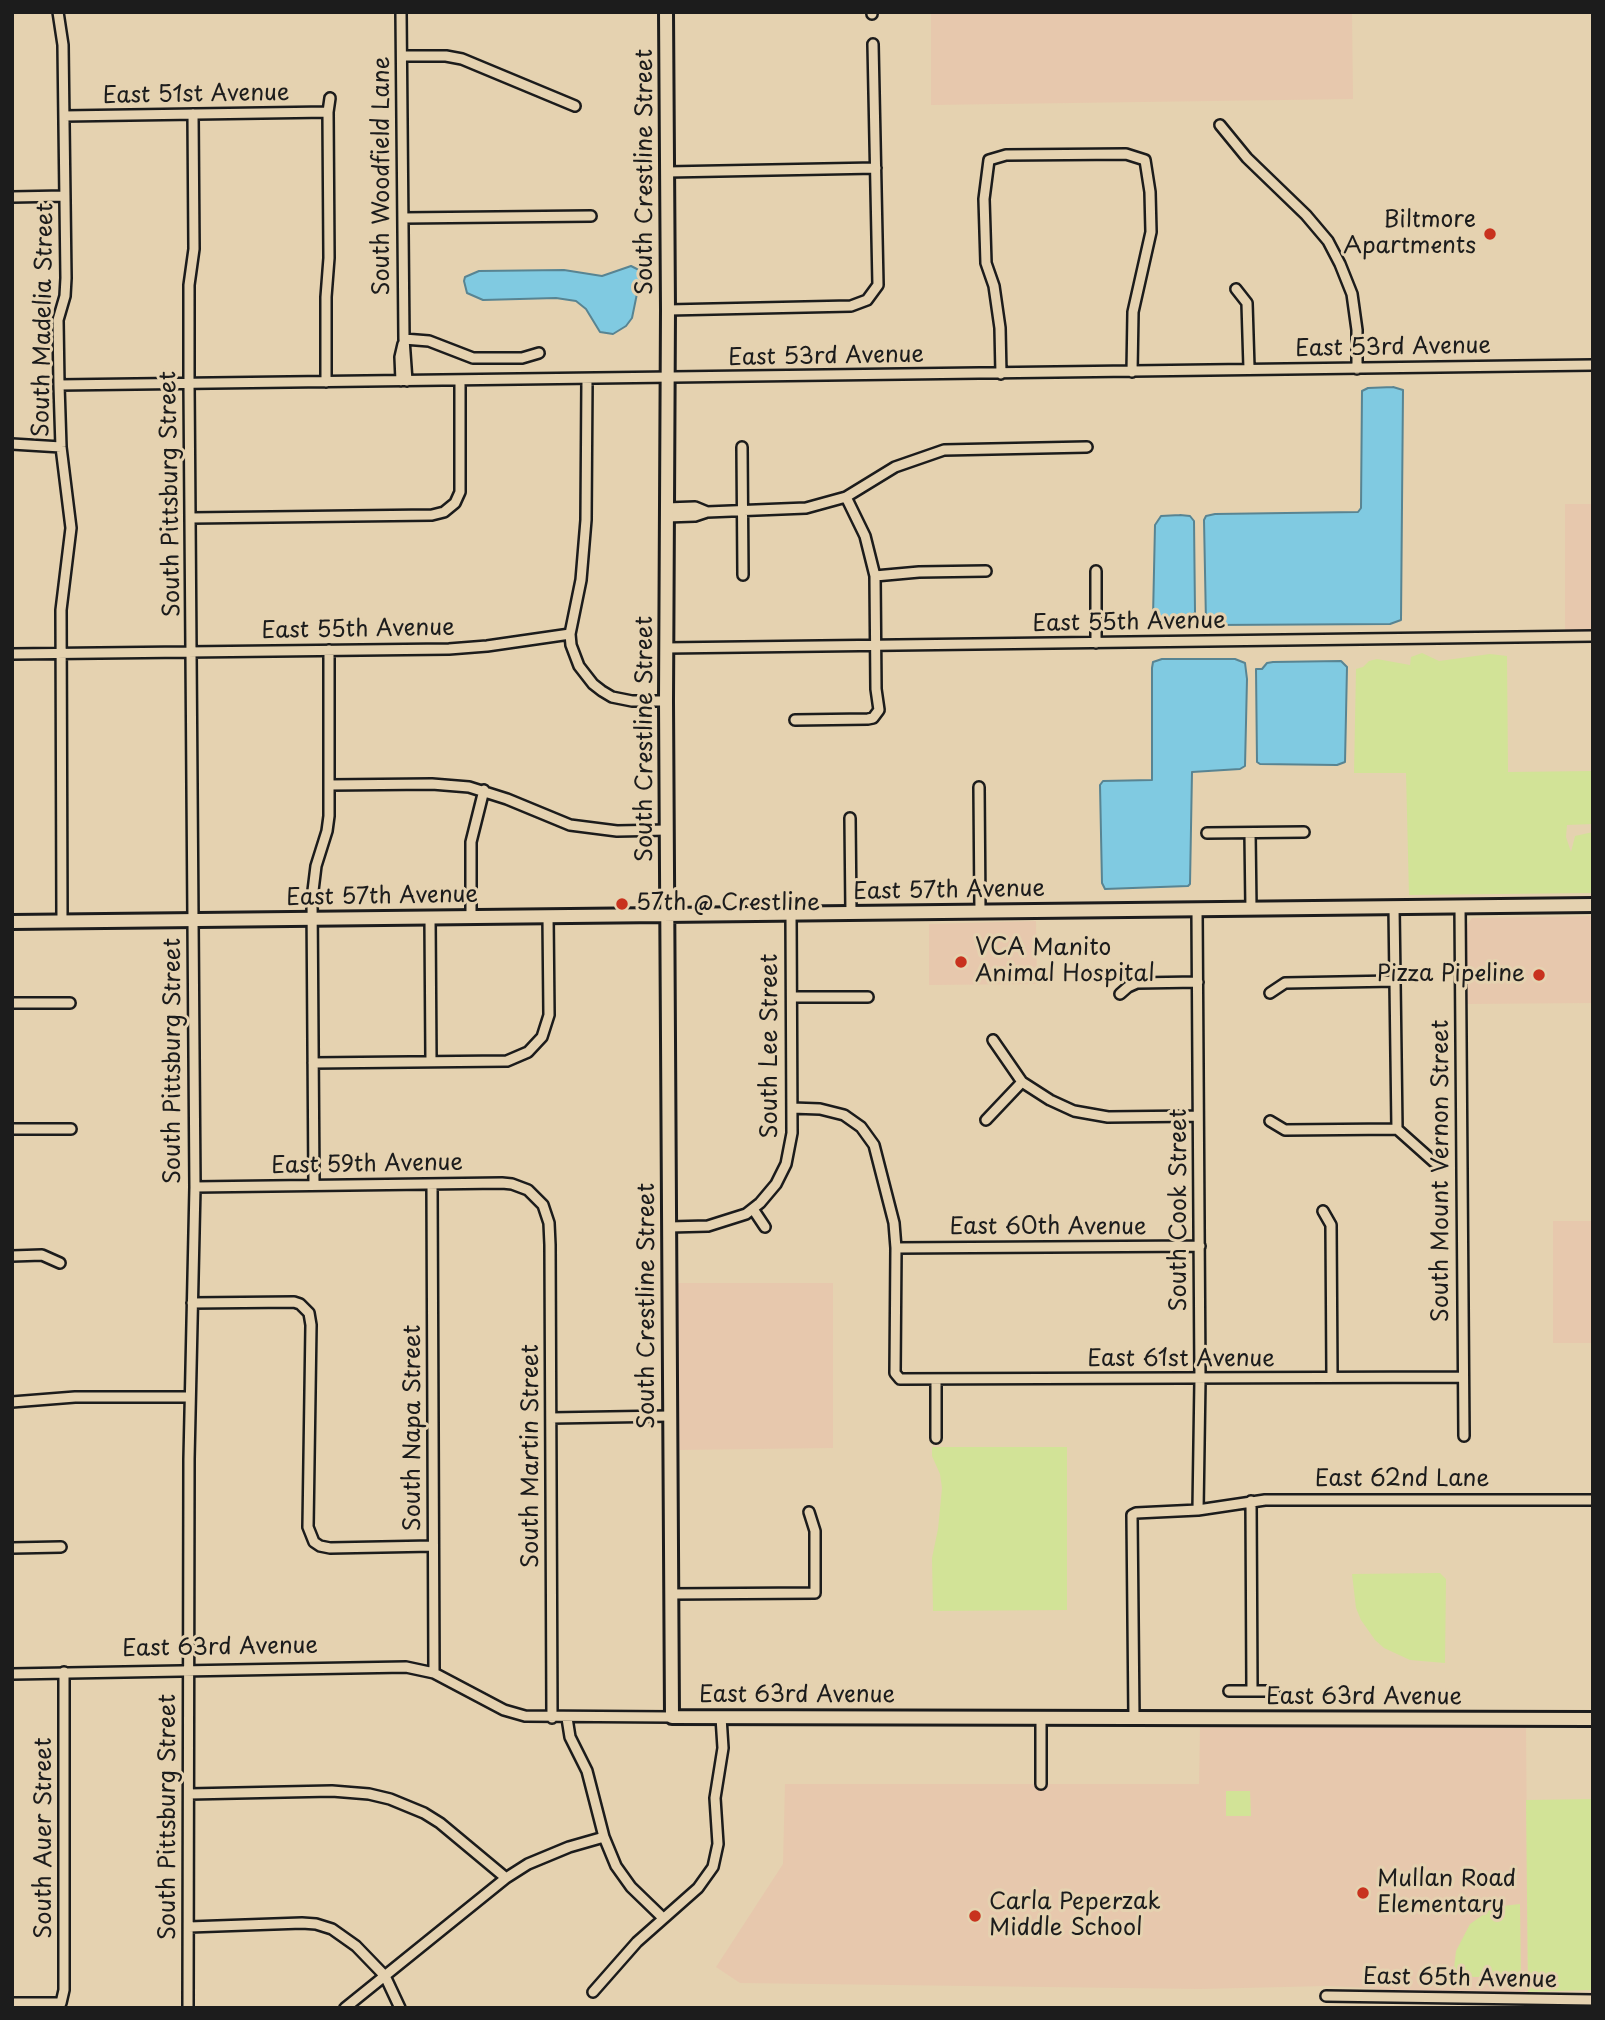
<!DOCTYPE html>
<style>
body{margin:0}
#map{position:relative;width:1605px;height:2020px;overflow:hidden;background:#e5d2b0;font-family:"Playpen Sans",sans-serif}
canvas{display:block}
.frame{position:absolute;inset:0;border:14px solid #1c1c1c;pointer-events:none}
</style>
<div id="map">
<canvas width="1605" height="2020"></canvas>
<div class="frame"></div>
</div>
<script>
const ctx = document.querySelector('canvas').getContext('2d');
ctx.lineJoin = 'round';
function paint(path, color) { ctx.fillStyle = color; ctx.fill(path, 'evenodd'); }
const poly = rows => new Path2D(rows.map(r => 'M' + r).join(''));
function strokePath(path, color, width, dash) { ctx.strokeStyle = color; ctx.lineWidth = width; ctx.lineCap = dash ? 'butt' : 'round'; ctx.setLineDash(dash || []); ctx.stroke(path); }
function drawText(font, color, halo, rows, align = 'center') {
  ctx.font = font + ' "Playpen Sans",sans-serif'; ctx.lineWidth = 6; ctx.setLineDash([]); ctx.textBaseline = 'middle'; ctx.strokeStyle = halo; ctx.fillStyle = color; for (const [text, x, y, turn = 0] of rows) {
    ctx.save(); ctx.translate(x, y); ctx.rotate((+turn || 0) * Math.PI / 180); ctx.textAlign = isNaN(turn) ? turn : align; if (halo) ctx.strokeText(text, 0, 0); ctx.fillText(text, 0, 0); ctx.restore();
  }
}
paint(poly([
 [931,12,1352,12,1353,99,931,105],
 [1565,504,1593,504,1593,630,1565,630],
 [1593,916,1593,1003,1467,1004,1467,925,1472,918],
 [1036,921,1037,984,929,985,929,924],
 [1553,1221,1593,1221,1593,1343,1553,1343],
 [674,1283,833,1283,833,1448,675,1450],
 [1200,1725,1526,1726,1528,1992,1405,1993,1370,1988,1326,1986,1200,1989,740,1983,716,1967,783,1864,785,1784,1199,1784]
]), '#e7c8ad');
paint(poly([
 [1422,653,1439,661,1490,654,1507,656,1508,772,1593,771,1593,824,1567,825,1566,837,1571,852,1575,836,1593,832,1593,893,1409,895,1406,773,1354,773,1356,669,1363,667,1369,661,1377,659,1410,665,1411,657],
 [932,1447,1067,1447,1067,1610,933,1611,932,1558,938,1529,942,1488,940,1474,932,1456],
 [1440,1573,1446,1579,1445,1663,1410,1660,1384,1648,1375,1640,1361,1620,1356,1608,1352,1574],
 [1226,1791,1250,1791,1251,1816,1226,1816],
 [1593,1799,1593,1990,1528,1992,1526,1800],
 [1520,1904,1521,1977,1453,1977,1456,1951,1470,1924,1494,1907]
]), '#d2e397');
const water = poly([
 [631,266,639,270,640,279,632,318,626,326,613,334,600,332,586,309,576,301,556,298,483,300,467,293,464,281,465,277,479,271,564,270,602,276,631,266],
 [1393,387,1403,390,1401,620,1390,624,1212,625,1206,623,1204,520,1206,516,1215,514,1358,512,1361,508,1362,391,1368,388,1393,387],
 [1180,515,1190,516,1194,521,1195,612,1187,624,1160,624,1153,617,1155,525,1161,516,1180,515],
 [1162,659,1235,659,1245,663,1247,679,1245,766,1240,769,1192,772,1190,884,1188,886,1105,889,1102,883,1100,785,1103,781,1152,780,1152,668,1153,662,1162,659],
 [1341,661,1347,667,1345,762,1337,765,1260,764,1257,762,1256,669,1262,669,1267,663,1273,662,1341,661]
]);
paint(water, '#80cae1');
strokePath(water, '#588492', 2);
const street = poly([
 [58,12,63,45,66,278,65,296,58,320,59,385,61,447,71,528,61,610,62,921],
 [401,12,404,339,407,381],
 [872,12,872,14],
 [402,56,446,56,462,59,575,106],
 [64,116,328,112],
 [1220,125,1247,158,1306,215,1328,241,1340,264,1352,294,1357,330,1357,369],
 [667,172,876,168],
 [12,197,65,196],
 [403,218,591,216],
 [1236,289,1247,303,1249,368],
 [668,310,851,306,867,300,878,285,873,44],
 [404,339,429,341,473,358,522,358,539,353],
 [1001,374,1000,328,994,286,986,263,984,199,989,160,1006,155,1126,154,1145,160,1150,192,1151,232,1133,312,1132,372],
 [401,381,400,357,403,344],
 [326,382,326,297,329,258,328,112,330,98],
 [59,385,1593,365],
 [12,444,61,447],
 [742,447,743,575],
 [666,508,695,507,707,512,806,508,846,497,895,467,944,450,1087,447],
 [666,517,695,516,707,512],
 [191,518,432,515,444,512,455,503,460,492,460,380],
 [1096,571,1096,643],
 [875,576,919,572,986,571],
 [570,634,581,580,586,520,587,379],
 [666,648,1593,636],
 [12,654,449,649,487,646,570,634,571,645,579,666,593,684,602,691,612,697,632,701,666,701],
 [795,720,868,719,873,718,879,710,876,689,875,576,865,536,846,497],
 [330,785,432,784,469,787,507,799,570,825,617,831,667,830],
 [979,787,980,912],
 [850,818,851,913],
 [1207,833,1304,832],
 [1250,833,1251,909],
 [1460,906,1464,1436],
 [1394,907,1397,1129,1434,1162],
 [1197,910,1200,1379,1198,1510],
 [471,917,471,842,484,790],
 [430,918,431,1061],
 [1270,993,1285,983,1395,981],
 [1120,994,1128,987,1137,983,1198,982],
 [792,997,868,997],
 [12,1003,70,1003],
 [993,1040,1022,1082,1050,1100,1074,1111,1108,1117,1198,1116],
 [313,1063,507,1061,528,1052,542,1037,549,1015,548,916],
 [792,1108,820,1109,844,1115,861,1127,874,1145,894,1223,896,1248,895,1373,900,1379,1463,1377],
 [986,1120,1022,1082],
 [1270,1121,1285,1130,1397,1129],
 [12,1129,71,1129],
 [432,1184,434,1673],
 [314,1185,312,899,316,866,327,831,329,816,329,650],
 [195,1187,502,1183,512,1184,528,1190,543,1205,549,1223,550,1245,552,1718],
 [753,1209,765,1227],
 [1323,1211,1331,1225,1332,1377],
 [669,1227,708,1226,746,1214,760,1203,776,1184,786,1164,792,1133,791,914],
 [896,1248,1200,1246],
 [12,1256,42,1255,60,1263],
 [192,1303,294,1302,300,1304,309,1313,311,1325,308,1527,314,1542,320,1546,330,1548,433,1546],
 [936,1381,936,1438],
 [12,1402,75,1397,190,1397],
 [551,1418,669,1416],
 [1251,1501,1252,1691],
 [12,1548,61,1547],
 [671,1594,815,1593,815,1531,809,1512],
 [12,1674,406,1667,434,1673,504,1710,525,1716,672,1717],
 [1229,1691,1274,1691],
 [567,1718,570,1737,587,1771,604,1837,616,1866,631,1887,662,1917],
 [1134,1719,1132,1515,1136,1513,1198,1510,1265,1500,1593,1500],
 [1041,1784,1041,1718],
 [189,1794,332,1791,369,1794,390,1799,424,1813,440,1823,506,1878],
 [189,1927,302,1923,316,1924,332,1929,356,1946,385,1976,400,2008],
 [593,1992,637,1942,698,1888,713,1867,718,1844,715,1798,723,1748,721,1717],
 [1326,1996,1593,2000],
 [12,2003,61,2003,64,1990,64,1672],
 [188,2008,189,1459,195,1187,189,384,189,285,194,249,193,114],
 [345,2008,506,1878,528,1864,569,1847,604,1837]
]);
const secondary = poly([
 [666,12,668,310,666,701,672,1717,1593,1719],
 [12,922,1593,905]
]);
strokePath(street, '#1c1c1c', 14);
strokePath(secondary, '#1c1c1c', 18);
strokePath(street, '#e5d2b0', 9);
strokePath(secondary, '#e5d2b0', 12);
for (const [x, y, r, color] of [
 [1490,234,7,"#c8321e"],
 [622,904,7,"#c8321e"],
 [961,962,7,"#c8321e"],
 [1539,975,7,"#c8321e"],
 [1363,1893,7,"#c8321e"],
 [975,1916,7,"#c8321e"]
]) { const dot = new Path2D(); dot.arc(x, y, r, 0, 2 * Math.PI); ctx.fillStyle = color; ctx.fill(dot); strokePath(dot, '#e5d2b0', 2.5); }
drawText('23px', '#1c1c1c', '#e5d2b0', [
 ["East 51st Avenue",196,95,-1],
 ["South Crestline Street",646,172,-90],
 ["South Woodfield Lane",383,176,-90],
 ["South Madelia Street",44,320,-89],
 ["East 53rd Avenue",1393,348,-1],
 ["East 53rd Avenue",826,357,-1],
 ["South Pittsburg Street",171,494,-91],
 ["East 55th Avenue",1129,623,-1],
 ["East 55th Avenue",358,630,-1],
 ["South Crestline Street",646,739,-90],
 ["East 57th Avenue",949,891,-1],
 ["East 57th Avenue",382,897,-1],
 ["South Lee Street",771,1046,-90],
 ["South Pittsburg Street",174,1061,-90],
 ["East 59th Avenue",367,1165,-1],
 ["South Mount Vernon Street",1442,1171,-90],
 ["South Cook Street",1180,1210,-90],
 ["East 60th Avenue",1048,1228],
 ["South Crestline Street",648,1306,-90],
 ["East 61st Avenue",1181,1360],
 ["South Napa Street",414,1428,-90],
 ["South Martin Street",532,1456,-90],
 ["East 62nd Lane",1402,1480],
 ["East 63rd Avenue",220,1648,-1],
 ["East 63rd Avenue",797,1696],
 ["East 63rd Avenue",1364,1698],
 ["South Pittsburg Street",169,1817,-90],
 ["South Auer Street",45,1838,-90],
 ["East 65th Avenue",1460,1979,1]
]);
drawText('23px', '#1c1c1c', '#e5d2b0', [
 ["Biltmore",1476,221,"right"],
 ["Apartments",1476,247,"right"],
 ["57th @ Crestline",636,904],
 ["VCA Manito",975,949],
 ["Animal Hospital",975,975],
 ["Pizza Pipeline",1525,975,"right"],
 ["Mullan Road",1377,1880],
 ["Elementary",1377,1906],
 ["Carla Peperzak",989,1903],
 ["Middle School",989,1929]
], 'left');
</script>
